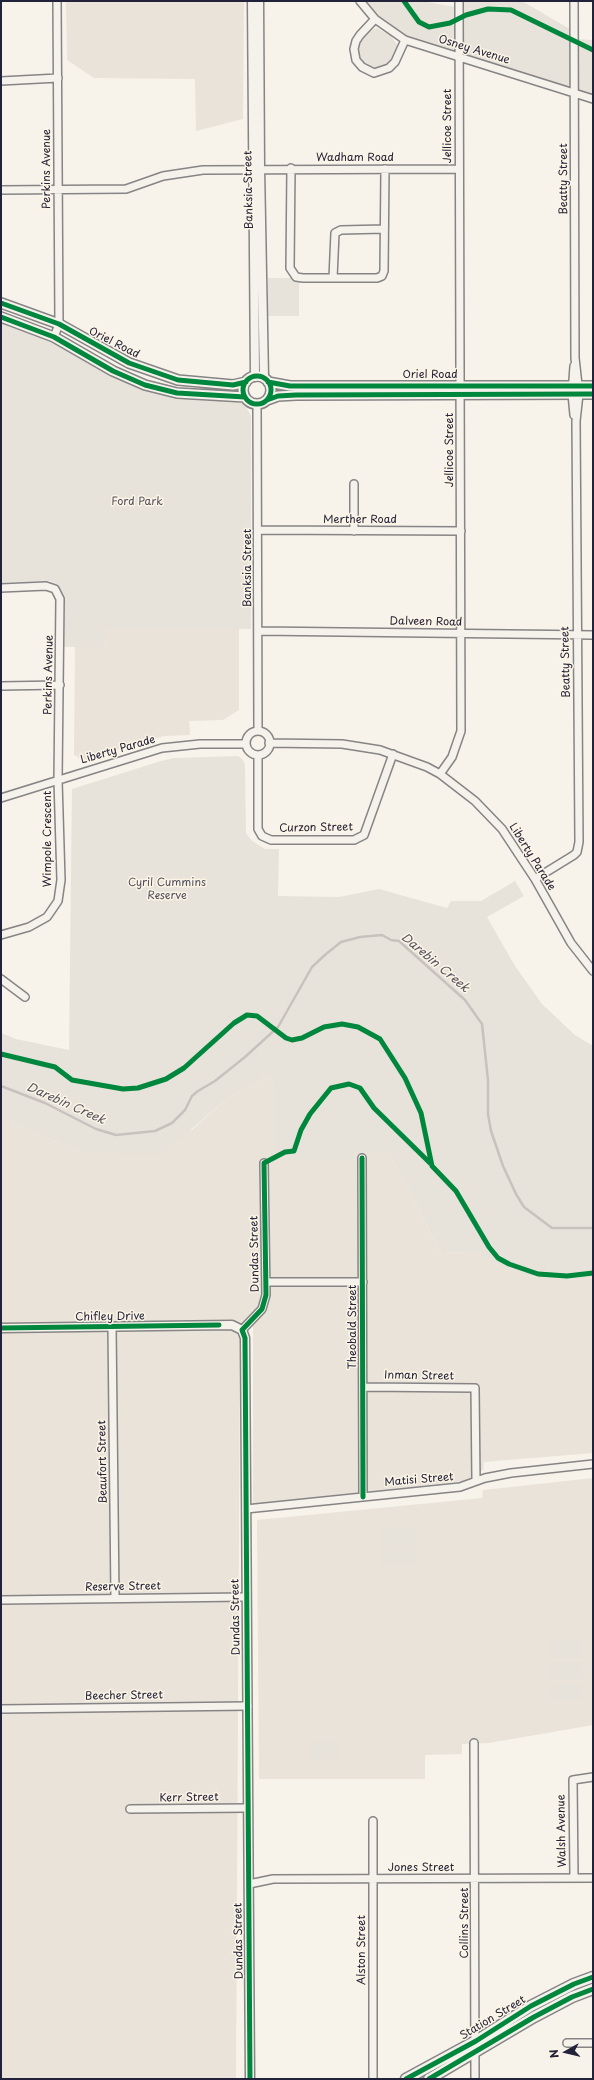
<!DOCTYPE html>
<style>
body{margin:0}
#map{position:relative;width:594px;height:2080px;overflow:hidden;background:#f7f3ea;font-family:"Playpen Sans",sans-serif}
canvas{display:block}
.frame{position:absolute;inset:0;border:2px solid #22223b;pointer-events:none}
.north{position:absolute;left:546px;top:2032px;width:40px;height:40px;-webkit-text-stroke:3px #fcf5e5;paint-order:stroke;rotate:262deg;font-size:11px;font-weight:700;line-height:16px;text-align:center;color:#22223b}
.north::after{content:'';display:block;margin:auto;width:14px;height:18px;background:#22223b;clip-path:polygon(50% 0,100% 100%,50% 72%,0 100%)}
</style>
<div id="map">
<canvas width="594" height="2080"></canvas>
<div class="frame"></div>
<div class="north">N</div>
</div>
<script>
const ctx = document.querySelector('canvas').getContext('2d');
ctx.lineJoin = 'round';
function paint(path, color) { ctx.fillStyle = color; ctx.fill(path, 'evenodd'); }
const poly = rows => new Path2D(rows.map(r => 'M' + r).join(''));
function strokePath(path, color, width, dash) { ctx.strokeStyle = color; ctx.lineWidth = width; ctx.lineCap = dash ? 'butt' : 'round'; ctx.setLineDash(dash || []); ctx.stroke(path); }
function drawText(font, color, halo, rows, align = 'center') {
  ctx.font = font + ' "Playpen Sans",sans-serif'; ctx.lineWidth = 3; ctx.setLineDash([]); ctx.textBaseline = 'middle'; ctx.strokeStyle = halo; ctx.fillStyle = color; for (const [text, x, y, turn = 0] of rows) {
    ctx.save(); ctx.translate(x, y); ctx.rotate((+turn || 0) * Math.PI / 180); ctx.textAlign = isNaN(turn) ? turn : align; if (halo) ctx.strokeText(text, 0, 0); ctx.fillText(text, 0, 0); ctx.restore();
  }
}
paint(poly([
 [66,1,244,1,243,119,196,131,195,79,94,78,67,60],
 [105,628,239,628,239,710,223,720,189,721,190,735,164,736,83,760,74,755,75,647,104,647],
 [270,1075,273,1083,350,1159,354,1159,355,1152,388,1152,442,1253,474,1252,499,1266,528,1276,578,1280,593,1277,593,1453,484,1462,483,1470,464,1481,253,1504,253,1310,240,1331,236,2079,1,2079,1,1118,78,1151,192,1130,225,1100],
 [593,1478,593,1725,489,1743,462,1744,462,1754,425,1755,425,1779,259,1779,257,1520,482,1498,483,1490]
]), '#e9e3d9');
paint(poly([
 [364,1,421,1,456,7,456,52,413,39,393,29,376,15],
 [463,1,522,1,570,29,570,89,462,55],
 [377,28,391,36,398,46,393,60,386,66,377,69,361,63,358,54,360,40,372,30],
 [577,39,593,40,593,95,578,91],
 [268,278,291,278,299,280,299,316,268,316],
 [1,321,179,396,239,402,245,405,251,416,251,629,106,628,104,647,64,647,63,594,57,584,50,581,1,583],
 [238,756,242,759,245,764,246,833,252,841,265,849,279,849,278,896,339,897,379,889,447,908,451,901,481,901,515,881,524,896,487,917,515,966,542,1004,575,1035,593,1046,593,1277,579,1280,528,1276,499,1266,474,1252,442,1253,388,1152,355,1152,354,1159,274,1160,273,1083,270,1075,225,1100,162,1155,78,1151,1,1118,1,1033,16,1039,69,1050,72,789,161,761,174,758],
 [382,1528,416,1528,416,1545,382,1546],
 [382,1548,416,1548,416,1565,382,1566],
 [549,1640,583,1640,583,1658,549,1658],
 [548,1662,582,1662,583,1679,548,1680],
 [583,1683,583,1701,548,1701,548,1684],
 [310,1741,341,1741,341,1759,310,1759]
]), '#e8e3da');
strokePath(poly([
 [1,1086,45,1103,96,1129,116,1135,155,1131,172,1123,185,1110,192,1096,198,1091,215,1081,245,1057,278,1027,312,967,326,954,341,942,360,937,382,935,391,940,399,941,465,1000,482,1024,488,1080,488,1114,491,1131,503,1166,516,1194,524,1207,552,1228,593,1228]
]), '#c7c2be', 2.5);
const minor = poly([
 [360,1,375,19,405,40,593,99],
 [375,19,360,35,356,41,354,49,356,60,362,67,374,73,389,68,395,62,405,40],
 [1,81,58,78],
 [291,168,290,268,296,277,303,278,377,278,382,276,384,271,385,169],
 [1,190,126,189,163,176,203,170,459,169],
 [333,278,335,233,341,230,384,229],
 [54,337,59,324,57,1],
 [574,366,572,394,574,415],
 [257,404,258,731],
 [259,530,461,531],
 [354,531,354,484],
 [1,588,46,586,55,589,60,599,58,780,61,880,58,901,47,917,29,927,1,935],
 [259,631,593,635],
 [1,686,60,685],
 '246 743a12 12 0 1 1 24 0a12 12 0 1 1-24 0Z',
 [269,743,342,744,380,750,427,767,440,774,475,801,502,829,535,879,571,943,593,971],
 [258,755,258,829,262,836,271,840,354,840,364,835,393,754],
 [440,774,452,757,461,731,459,1],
 [1,798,162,748,200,744,246,744],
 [535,879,574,855,577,852,579,842,576,421,579,394,575,358,574,1],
 [1,979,25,997],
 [362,1158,363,1497],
 [266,1282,363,1282],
 [112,1327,115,1598],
 [242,1330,262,1309,266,1295,264,1163],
 [363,1387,475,1388,476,1481],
 [246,1509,460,1487,485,1478,511,1473,593,1464],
 [1,1600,245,1597],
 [1,1709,248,1706],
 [474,1743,475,2079],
 [130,1809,248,1808],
 [373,1821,373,2079],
 [574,1878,573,1780,593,1777],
 [249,1884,273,1879,593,1878],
 [567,2043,593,2043]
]);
const tertiary = poly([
 [252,1,255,377],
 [259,1,260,168,264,378],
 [1,1328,232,1325,242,1330,245,1338,250,2079]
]);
const secondary = poly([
 [1,303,59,324,129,363,178,380,233,385,246,382],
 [1,317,54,337,113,371,145,385,177,393,245,397],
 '243 390a14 14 0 1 1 28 0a14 14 0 1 1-28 0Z',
 [268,382,290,386,593,386],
 [267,400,278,396,296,395,593,394]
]);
const primary = poly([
 [406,2079,476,2041,531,2006,574,1984,593,1977],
 [429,2079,534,2017,572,1997,593,1989]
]);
strokePath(minor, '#868485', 10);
strokePath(tertiary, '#868485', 11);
strokePath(secondary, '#868485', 12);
strokePath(primary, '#868485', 13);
strokePath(minor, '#f5f2ec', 7);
strokePath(tertiary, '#f5f2ec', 8);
strokePath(secondary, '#f5f2ec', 9);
strokePath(primary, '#f5f2ec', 10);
strokePath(poly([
 [404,1,419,22,429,27,450,23,466,15,488,9,511,10,593,50],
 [1,303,59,324,129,363,178,380,233,385,246,382],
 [1,317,54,337,113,371,145,385,177,393,245,397],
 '243 390a14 14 0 1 1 28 0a14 14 0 1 1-28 0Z',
 [268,382,290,386,593,386],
 [267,400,278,396,296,395,593,394],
 [1,1054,55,1067,72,1080,123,1089,138,1088,166,1079,184,1068,234,1023,247,1015,257,1016,286,1038,292,1040,302,1038,324,1027,342,1024,358,1027,380,1039,405,1078,421,1113,432,1166,456,1191,489,1247,498,1258,509,1264,538,1274,567,1276,593,1273],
 [362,1158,363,1497],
 [1,1328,219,1325],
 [250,2079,245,1338,242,1330,262,1309,266,1295,264,1163,285,1152,294,1151,301,1130,310,1114,331,1088,349,1084,360,1088,374,1108,430,1163],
 [406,2079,476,2041,531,2006,574,1984,593,1977],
 [429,2079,534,2017,572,1997,593,1989]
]), '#00873e', 5);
drawText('11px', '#22223b', '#fcf5e5', [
 ["Osney Avenue",474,50,17],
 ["Jellicoe Street",448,126,-90],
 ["Wadham Road",355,158],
 ["Perkins Avenue",47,169,-90],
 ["Beatty Street",564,179,-90],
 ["Banksia Street",249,190,-91],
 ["Oriel Road",114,343,27],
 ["Oriel Road",430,375],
 ["Jellicoe Street",450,450,-90],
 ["Merther Road",360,520],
 ["Banksia Street",248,568,-90],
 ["Dalveen Road",426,622,1],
 ["Beatty Street",566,662,-91],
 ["Perkins Avenue",49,675,-89],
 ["Liberty Parade",118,750,-16],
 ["Curzon Street",316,828,-1],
 ["Wimpole Crescent",48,839,-90],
 ["Liberty Parade",532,857,58],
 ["Dundas Street",255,1254,-91],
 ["Chifley Drive",110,1317,-1],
 ["Theobald Street",353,1327,-90],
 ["Inman Street",419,1376,1],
 ["Beaufort Street",103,1462,-91],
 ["Matisi Street",419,1480,-5],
 ["Reserve Street",123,1587,-1],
 ["Dundas Street",236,1617,-91],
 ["Beecher Street",124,1696,-1],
 ["Kerr Street",189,1798,-1],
 ["Walsh Avenue",562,1831,-91],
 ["Jones Street",421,1868],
 ["Collins Street",465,1923,-90],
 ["Dundas Street",239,1941,-91],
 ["Alston Street",362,1950,-90],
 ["Station Street",493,2018,-31]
]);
drawText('11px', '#504f5f', '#fcf5e5', [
 ["Ford Park",137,502],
 ["Cyril Cummins",167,883],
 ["Reserve",167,896]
]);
drawText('italic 12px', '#545362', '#fcf5e5', [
 ["Darebin Creek",435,963,40],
 ["Darebin Creek",66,1104,24]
]);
</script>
